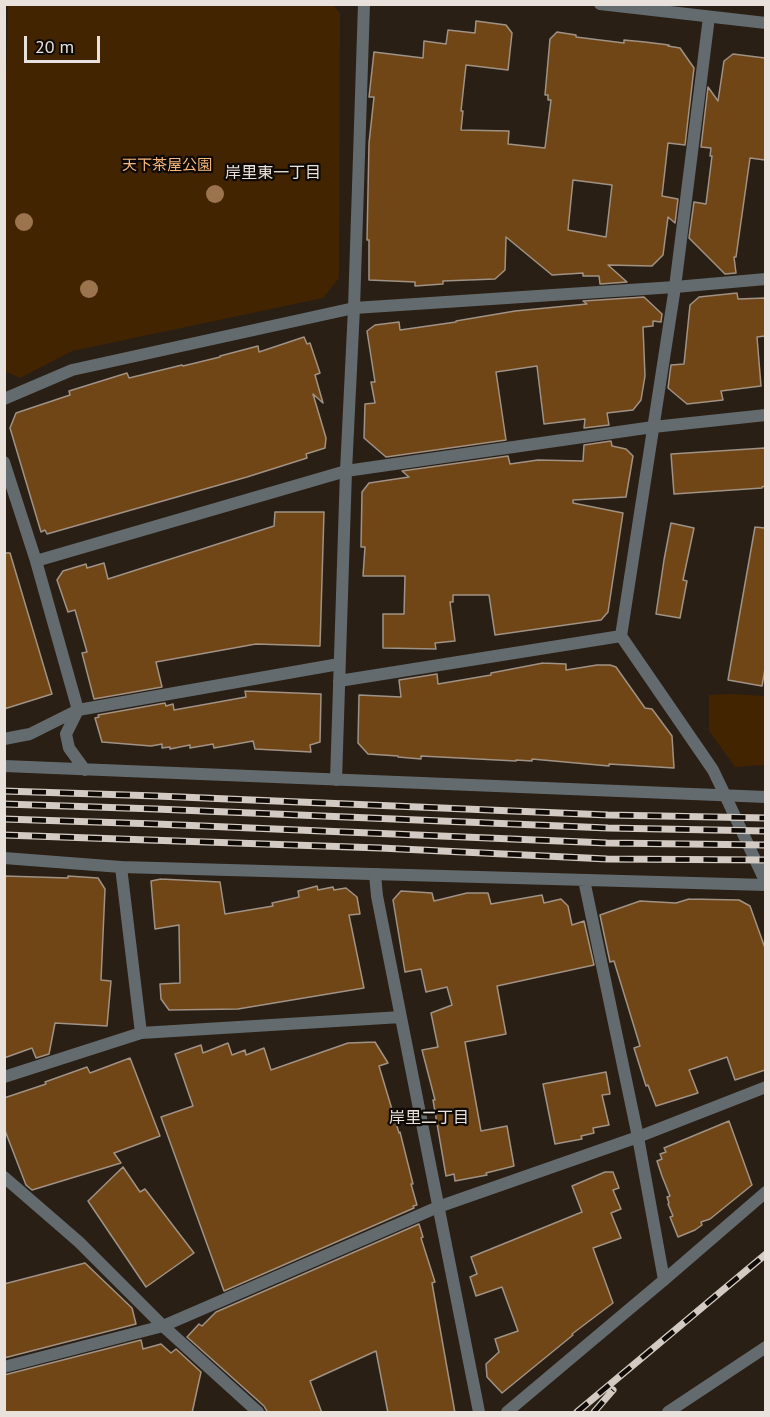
<!DOCTYPE html>
<meta charset="utf-8">
<style>
body{margin:0}
#map{position:relative;width:770px;height:1417px;overflow:hidden;background:#2a1f14;font-family:"PT Sans",sans-serif}
canvas{display:block}
.frame{position:absolute;inset:0;border:6px solid #e9e1db;pointer-events:none}
.scale{position:absolute;left:24px;top:36px;width:76px;height:27px;box-sizing:border-box;border:3px solid #e9e1db;border-top:0;padding-left:8px;font-size:18px;line-height:21px;white-space:nowrap;color:#e9e1db;-webkit-text-stroke:4px #0f0a06;paint-order:stroke}
</style>
<div id="map">
<canvas width="770" height="1417"></canvas>
<div class="frame"></div>
<div class="scale">20 m</div>
</div>
<script>
const ctx = document.querySelector('canvas').getContext('2d');
ctx.lineJoin = 'round';
function paint(path, color) { ctx.fillStyle = color; ctx.fill(path, 'evenodd'); }
const poly = rows => new Path2D(rows.map(r => 'M' + r).join(''));
function strokePath(path, color, width, dash) { ctx.strokeStyle = color; ctx.lineWidth = width; ctx.lineCap = dash ? 'butt' : 'round'; ctx.setLineDash(dash || []); ctx.stroke(path); }
function drawText(font, color, halo, rows, align = 'center') {
  ctx.font = font + ' "PT Sans","Noto Sans JP",sans-serif'; ctx.lineWidth = 4.5; ctx.setLineDash([]); ctx.textBaseline = 'middle'; ctx.strokeStyle = halo; ctx.fillStyle = color; for (const [text, x, y, turn = 0] of rows) {
    ctx.save(); ctx.translate(x, y); ctx.rotate((+turn || 0) * Math.PI / 180); ctx.textAlign = isNaN(turn) ? turn : align; if (halo) ctx.strokeText(text, 0, 0); ctx.fillText(text, 0, 0); ctx.restore();
  }
}
paint(poly([
 [8,5,333,5,340,13,339,278,323,298,72,351,20,378,5,371,4,161],
 [730,694,765,696,765,765,735,767,709,731,709,695]
]), '#432400');
const building = poly([
 [476,21,506,25,512,33,508,70,466,65,461,111,463,111,461,130,509,131,508,144,545,148,551,100,548,100,548,95,545,95,550,39,557,32,576,35,576,37,624,43,624,40,645,42,669,45,668,46,680,48,694,68,685,145,668,143,662,196,678,199,675,223,668,217,663,255,652,266,608,265,627,282,600,284,599,276,583,276,583,273,552,275,506,237,505,270,495,279,443,281,443,284,415,286,415,282,369,280,369,240,367,240,369,143,374,97,369,97,374,52,423,58,424,41,446,44,448,30,475,33,476,21],
 [573,180,612,185,606,237,568,230,573,180],
 [733,54,765,58,765,160,750,158,736,257,734,257,736,273,725,274,689,238,694,202,706,204,712,156,710,156,711,148,701,147,708,87,718,101,724,61,733,54],
 [737,293,738,299,765,298,765,336,757,337,761,386,721,391,723,400,687,404,668,388,671,365,684,364,690,305,699,297,737,293],
 [644,297,662,314,661,322,653,321,653,326,643,327,645,376,641,400,633,410,607,413,609,425,584,428,585,419,544,424,537,366,496,372,506,440,386,457,364,438,365,404,375,403,371,382,375,382,367,331,375,325,399,322,400,330,456,322,456,321,515,311,587,304,583,301,644,297],
 [304,337,307,344,310,343,320,373,315,375,323,403,313,394,326,438,325,448,306,454,307,458,247,477,47,534,45,530,41,532,10,428,16,413,70,395,69,391,127,373,129,378,182,365,183,366,220,357,220,356,258,346,259,352,304,337],
 [611,441,612,446,626,449,633,456,626,497,573,500,573,503,623,513,608,612,601,620,495,635,489,595,453,595,453,602,450,602,455,641,435,643,436,649,383,648,383,614,404,614,405,576,363,576,365,547,361,547,362,492,369,483,409,477,402,471,508,456,510,464,538,460,583,461,584,445,611,441],
 [765,448,765,486,762,487,762,488,674,494,671,454,765,448],
 [275,512,324,512,320,646,256,644,156,662,162,687,94,699,82,653,87,652,75,610,68,612,57,580,63,571,86,564,87,568,104,563,108,579,274,526,275,512],
 [671,523,694,528,683,580,687,581,680,618,656,614,664,560,671,523],
 [755,527,765,528,765,669,762,686,728,680,755,527],
 [4,553,10,553,52,694,4,709,4,553],
 [543,663,566,664,566,670,597,665,610,665,616,667,645,708,652,709,672,736,674,768,609,764,609,766,532,759,532,761,516,760,516,761,421,756,421,759,398,757,398,756,368,754,358,743,359,695,401,697,399,680,437,674,438,684,491,675,491,673,543,663],
 [245,691,321,694,320,742,310,745,311,752,255,749,253,741,214,748,213,744,190,748,190,745,170,749,170,747,162,748,162,744,151,746,102,742,95,718,99,717,98,715,165,703,166,706,173,704,174,710,246,697,245,691],
 [4,876,68,878,68,876,98,878,105,889,101,980,111,981,107,1026,55,1023,49,1054,36,1058,32,1048,4,1058,4,876],
 [161,879,220,882,225,914,273,906,272,903,299,897,298,891,317,886,318,890,333,887,334,890,346,888,357,897,360,914,349,915,364,988,238,1009,169,1010,161,999,160,984,180,983,179,925,155,929,151,881,161,879],
 [401,891,432,893,434,901,467,893,488,893,491,904,542,895,544,903,561,899,568,906,572,925,584,921,594,965,497,986,506,1034,465,1042,481,1131,507,1126,514,1166,486,1173,487,1175,455,1181,454,1174,446,1176,433,1100,435,1100,422,1050,438,1047,431,1013,452,1005,447,987,426,992,421,969,405,972,393,900,401,891],
 [689,899,739,900,750,906,765,948,765,1070,735,1080,727,1057,689,1070,698,1093,656,1106,648,1085,646,1086,634,1048,640,1046,614,961,610,962,600,915,640,901,676,903,689,899],
 [375,1042,388,1063,379,1066,399,1133,400,1132,413,1184,411,1184,417,1205,413,1206,414,1208,224,1291,161,1117,193,1106,175,1054,201,1045,203,1053,228,1043,232,1055,245,1050,246,1055,264,1048,271,1070,348,1043,375,1042],
 [130,1058,160,1136,114,1153,121,1163,32,1190,26,1185,4,1128,4,1098,46,1084,45,1082,87,1067,90,1073,130,1058],
 [606,1072,610,1094,602,1095,609,1125,593,1128,594,1133,581,1136,582,1139,555,1144,543,1084,606,1072],
 [729,1121,752,1185,710,1219,701,1222,702,1225,695,1230,678,1237,670,1217,673,1216,668,1204,669,1203,667,1197,670,1196,662,1176,657,1161,662,1159,660,1154,666,1152,664,1148,729,1121],
 [123,1167,140,1192,145,1189,194,1253,146,1287,88,1201,123,1167],
 [605,1172,613,1172,619,1188,613,1190,621,1209,611,1213,621,1238,593,1248,613,1303,572,1334,573,1335,502,1393,487,1377,486,1364,499,1352,495,1339,518,1331,502,1287,476,1296,470,1277,477,1274,471,1257,582,1212,572,1186,605,1172],
 [419,1224,423,1237,421,1238,435,1282,432,1283,455,1413,388,1413,376,1351,310,1381,322,1413,268,1413,264,1406,187,1337,199,1324,202,1326,216,1312,419,1224],
 [85,1263,132,1308,136,1324,4,1358,4,1284,85,1263],
 [141,1340,143,1349,161,1344,171,1353,176,1349,201,1372,192,1413,4,1413,4,1375,141,1340]
]);
paint(building, '#704617');
strokePath(building, '#a09285', 1.5);
strokePath(poly([
 [709,17,675,287,621,636,713,770,725,795],
 [4,462,36,561,78,710,66,734,69,748,85,770],
 [36,561,346,471,653,427,766,415],
 [339,681,621,636],
 [4,739,30,734,78,710,339,664],
 [4,766,766,797],
 [336,780,346,471,354,308,364,4],
 [4,858,121,867,766,885],
 [584,880,638,1137,664,1280],
 [4,1177,79,1242,163,1326,258,1412],
 [4,1367,163,1326,438,1207,638,1137,766,1087],
 [507,1412,664,1280,766,1192],
 [668,1412,766,1347]
]), '#636b6f', 12);
strokePath(poly([
 [600,4,766,23],
 [4,399,72,370,354,308,675,287,766,279],
 [725,795,766,883],
 [121,867,141,1033],
 [375,874,377,896,479,1412],
 [4,1077,141,1033,401,1017]
]), '#636b6f', 12);
const rail = poly([
 [4,791,157,796,608,815,766,818],
 [4,804,156,809,608,828,766,831],
 [4,819,156,824,607,843,766,845],
 [4,835,380,848,607,859,766,860],
 [577,1412,766,1254],
 [594,1412,613,1390]
]);
strokePath(rail, '#d2cac3', 7);
strokePath(rail, '#0f0a06', 4.5, [14]);
ctx.fillStyle = '#9b734d';
for (const [x, y] of [
 [215,194],
 [24,222],
 [89,289]
]) { ctx.beginPath(); ctx.arc(x, y, 9, 0, 2 * Math.PI); ctx.fill(); }
drawText('15px', '#f8b87b', '#0f0a06', [
 ["天下茶屋公園",167,166]
]);
drawText('16px', '#e9e1db', '#0f0a06', [
 ["岸里東一丁目",273,173],
 ["岸里二丁目",429,1118]
]);
</script>
